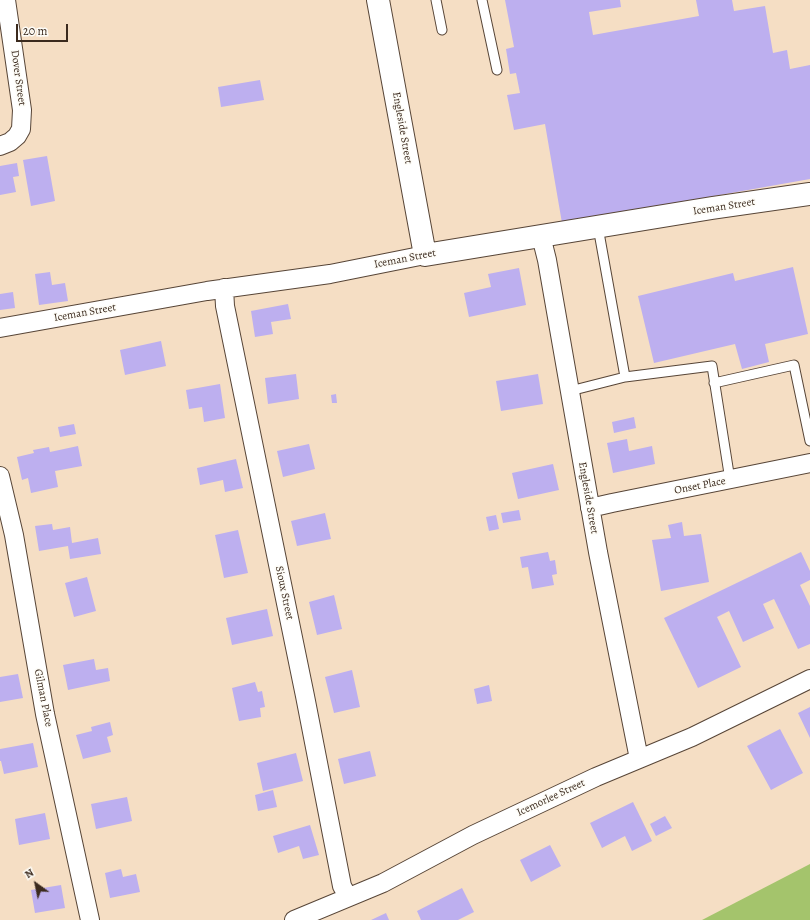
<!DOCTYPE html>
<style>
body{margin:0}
#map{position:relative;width:810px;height:920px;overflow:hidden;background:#f5dec4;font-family:Alegreya,serif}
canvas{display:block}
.north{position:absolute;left:16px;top:864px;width:40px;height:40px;-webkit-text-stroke:3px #fdfcf7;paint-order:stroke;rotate:327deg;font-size:11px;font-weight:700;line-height:16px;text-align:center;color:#3b2a1e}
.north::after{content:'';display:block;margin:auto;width:14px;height:18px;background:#3b2a1e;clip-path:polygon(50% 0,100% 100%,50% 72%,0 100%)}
.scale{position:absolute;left:16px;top:24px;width:52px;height:18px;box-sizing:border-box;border:2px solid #3b2a1e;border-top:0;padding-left:5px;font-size:12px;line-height:14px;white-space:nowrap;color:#3b2a1e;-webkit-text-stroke:3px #fdfcf7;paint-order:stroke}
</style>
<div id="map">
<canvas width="810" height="920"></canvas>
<div class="north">N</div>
<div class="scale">20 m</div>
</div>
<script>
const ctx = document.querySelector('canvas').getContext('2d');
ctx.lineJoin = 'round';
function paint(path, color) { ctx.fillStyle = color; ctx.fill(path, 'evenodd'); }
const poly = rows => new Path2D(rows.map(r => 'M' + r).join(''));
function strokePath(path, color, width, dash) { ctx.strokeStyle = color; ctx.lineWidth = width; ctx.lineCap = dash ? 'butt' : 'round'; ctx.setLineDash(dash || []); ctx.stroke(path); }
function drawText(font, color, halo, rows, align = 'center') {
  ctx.font = font + ' Alegreya,serif'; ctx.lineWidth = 3; ctx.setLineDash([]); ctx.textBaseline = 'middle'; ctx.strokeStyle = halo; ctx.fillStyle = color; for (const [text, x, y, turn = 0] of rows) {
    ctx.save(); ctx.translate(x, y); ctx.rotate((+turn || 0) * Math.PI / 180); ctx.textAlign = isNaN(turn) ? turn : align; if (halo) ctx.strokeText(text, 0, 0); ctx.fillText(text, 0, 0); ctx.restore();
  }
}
paint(poly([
 [810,864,810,920,702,920]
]), '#a4c46c');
paint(poly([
 [505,0,620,0,621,7,589,12,593,35,699,16,696,0,732,0,734,11,765,6,773,53,787,50,790,69,810,65,810,179,562,223,545,124,514,130,507,95,520,93,516,73,510,74,506,49,514,47],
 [260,80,264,100,221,107,218,87],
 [47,156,55,201,31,206,23,160],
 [17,163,19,176,13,177,16,192,0,195,0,166],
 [793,267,808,334,765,344,769,362,742,369,735,344,654,363,638,296,733,273,735,281],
 [519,268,526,305,469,317,464,293,491,287,488,274],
 [50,272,52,285,65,283,68,301,39,305,35,274],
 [13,292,15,308,0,310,0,294],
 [288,304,291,319,271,322,273,334,255,337,251,311],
 [161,341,166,366,125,375,120,350],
 [296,374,299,399,268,404,265,378],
 [538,374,543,404,501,411,496,381],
 [220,384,225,418,204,422,202,407,189,409,186,390],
 [336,394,337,403,332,403,331,395],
 [634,417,636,428,614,433,612,422],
 [74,424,76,434,60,437,58,427],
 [627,439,629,451,652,446,655,464,613,473,607,443],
 [309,444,315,469,283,477,277,451],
 [78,446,82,466,55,471,58,487,31,493,28,478,22,480,17,457,34,453,33,450,49,447,50,452],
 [236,459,243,488,225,492,223,480,200,485,197,468],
 [553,464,559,490,518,499,512,473],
 [519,510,521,520,503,523,501,513],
 [325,513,331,539,297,546,291,521],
 [496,515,499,529,489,531,486,517],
 [682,522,684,536,701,534,709,582,661,591,652,540,671,538,668,525],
 [52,524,53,530,70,527,72,543,98,538,101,554,70,559,68,546,39,551,35,526],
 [238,530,248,573,224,578,215,535],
 [548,552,550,561,555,560,557,574,552,575,554,585,532,589,528,567,522,568,520,557],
 [801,552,810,571,810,580,800,585,810,606,810,644,798,649,774,599,763,604,774,628,743,642,729,611,717,617,741,667,698,688,664,618],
 [87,577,96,611,74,617,65,583],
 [334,595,342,629,317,635,309,602],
 [267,609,273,636,232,645,226,618],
 [94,659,96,670,108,668,110,681,68,690,63,665],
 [352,670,360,707,334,713,325,677],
 [18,674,23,698,0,702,0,677],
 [255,682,258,692,262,691,265,707,260,708,261,717,239,721,232,688],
 [489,685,492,701,477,704,474,689],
 [810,707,810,738,798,713],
 [110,722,113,735,107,737,111,752,83,759,76,735,92,731,91,727],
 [780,729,803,773,771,790,747,746],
 [33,743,38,767,4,774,1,761,0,761,0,749],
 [370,751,376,776,344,784,338,759],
 [296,753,303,781,263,791,257,763],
 [273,790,277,807,258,811,255,795],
 [127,797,132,821,96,829,91,804],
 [633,802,652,841,632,851,625,836,602,848,590,823],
 [45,813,50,839,19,845,15,819],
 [665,816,672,828,656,836,650,824],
 [310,825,319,855,303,859,299,846,278,853,273,836],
 [550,845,561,866,531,882,520,860],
 [121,869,123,877,136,874,140,892,110,898,105,873],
 [61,885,65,908,35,913,31,890],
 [462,888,474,912,458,920,421,920,417,911],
 [386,913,389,920,371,920]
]), '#bdafef');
const lane = poly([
 [436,0,442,30],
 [482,0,497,70],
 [625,377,712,366,730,480],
 [714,383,794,365,810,441],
 [570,391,625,377,598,227]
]);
const street = poly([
 [0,146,10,142,17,136,21,129,22,110,6,0],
 [541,236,547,260,598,552,639,759],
 [224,288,225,306,305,696,342,886,348,897],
 [0,328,207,291,330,274,425,255],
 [0,476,14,535,45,714,90,920],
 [590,508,612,503,810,463],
 [294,920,383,883,473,835,596,777,692,737,810,679]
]);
const secondary = poly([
 [378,0,425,255,712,208,810,194]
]);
strokePath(lane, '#574537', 11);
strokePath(street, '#574537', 20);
strokePath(secondary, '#574537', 24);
strokePath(lane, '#fff', 9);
strokePath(street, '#fff', 18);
strokePath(secondary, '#fff', 22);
drawText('11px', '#3b2a1e', '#fdfcf7', [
 ["Dover Street",18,78,82],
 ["Engleside Street",402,128,80],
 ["Iceman Street",724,207,-9],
 ["Iceman Street",405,259,-11],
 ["Iceman Street",85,313,-10],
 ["Onset Place",700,486,-11],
 ["Engleside Street",588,498,80],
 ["Sioux Street",284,593,78],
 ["Gilman Place",43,698,79],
 ["Icemorlee Street",551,798,-25]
]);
</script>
